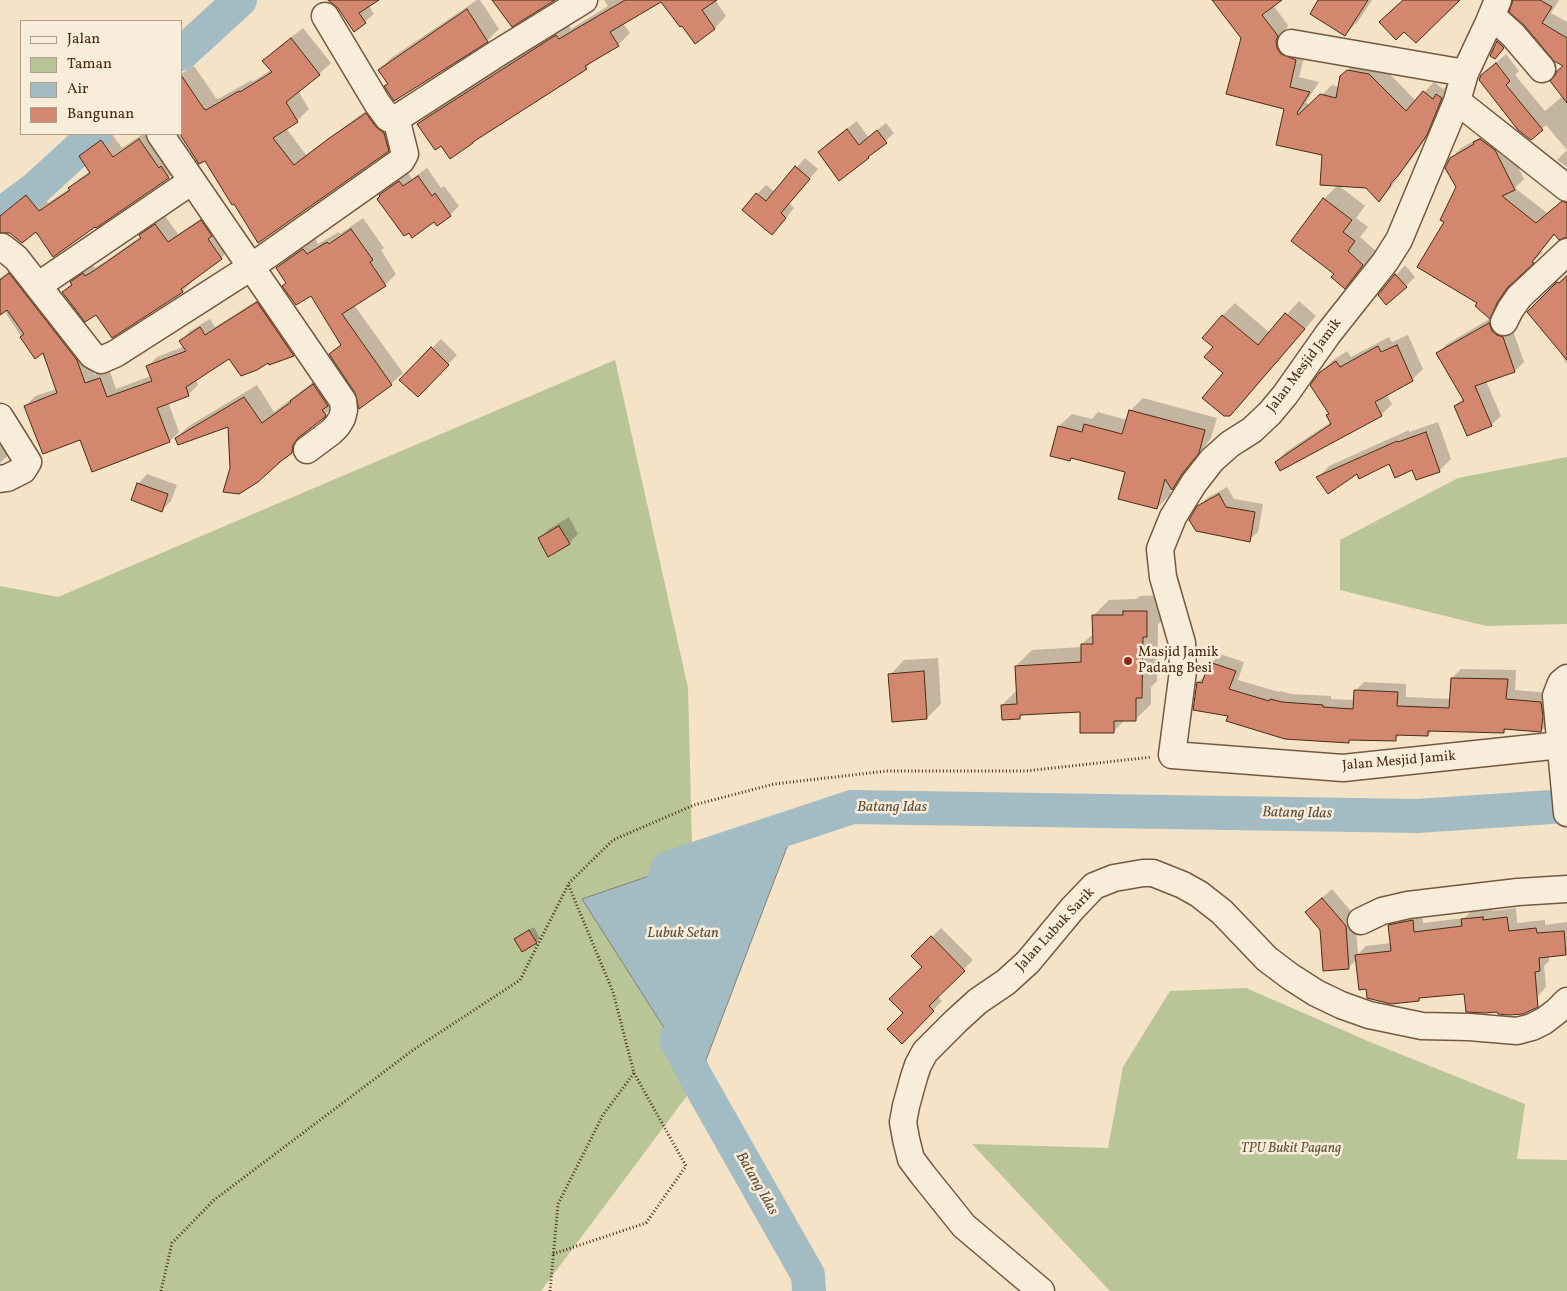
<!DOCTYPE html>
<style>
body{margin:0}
#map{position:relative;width:1567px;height:1291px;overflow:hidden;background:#f4e3c7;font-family:Vollkorn,serif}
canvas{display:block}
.legend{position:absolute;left:20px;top:20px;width:162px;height:115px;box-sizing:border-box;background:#f8eddb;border:1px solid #b29f8b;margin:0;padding:6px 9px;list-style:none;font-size:15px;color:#492b12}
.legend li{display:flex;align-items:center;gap:10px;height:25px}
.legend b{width:25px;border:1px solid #b29f8b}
</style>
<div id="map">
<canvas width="1567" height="1291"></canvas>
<ul class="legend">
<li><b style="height:6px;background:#f8eddb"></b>Jalan</li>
<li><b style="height:14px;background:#b9c497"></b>Taman</li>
<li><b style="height:14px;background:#a3bbc2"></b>Air</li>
<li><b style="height:14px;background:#d3876e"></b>Bangunan</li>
</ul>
</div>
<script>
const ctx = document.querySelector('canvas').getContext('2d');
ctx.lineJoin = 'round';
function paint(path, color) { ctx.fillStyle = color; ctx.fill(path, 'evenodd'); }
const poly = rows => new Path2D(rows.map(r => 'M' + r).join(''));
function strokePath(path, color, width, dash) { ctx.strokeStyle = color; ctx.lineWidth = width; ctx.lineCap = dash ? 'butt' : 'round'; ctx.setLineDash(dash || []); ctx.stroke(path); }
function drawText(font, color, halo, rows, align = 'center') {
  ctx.font = font + ' Vollkorn,serif'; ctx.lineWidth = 5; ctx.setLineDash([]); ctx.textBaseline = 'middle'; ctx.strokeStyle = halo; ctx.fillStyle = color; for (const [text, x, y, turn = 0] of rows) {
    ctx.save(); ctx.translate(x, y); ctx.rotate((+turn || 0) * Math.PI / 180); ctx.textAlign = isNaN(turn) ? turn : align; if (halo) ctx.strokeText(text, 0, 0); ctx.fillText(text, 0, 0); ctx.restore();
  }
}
paint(poly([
 [615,360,688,688,698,1081,541,1291,0,1291,0,586,58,597],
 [1567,457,1567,624,1486,626,1340,590,1340,540,1458,478],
 [1246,988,1370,1042,1525,1104,1517,1159,1567,1160,1567,1291,1110,1291,972,1144,1108,1148,1123,1067,1170,991]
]), '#b9c497');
const water = poly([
 [795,826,698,1081,582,899,795,826]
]);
paint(water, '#a3bbc2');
strokePath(water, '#7f817c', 1);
paint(poly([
 [336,0,377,0,369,6,374,14,355,30],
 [477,0,480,0,499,29,487,41,395,100,389,84,379,70,391,58],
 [604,0,715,0,726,16,715,28,695,42,661,0,623,23,630,33,618,45,594,60,586,68,441,145,419,124,430,113,568,24,571,29,608,6],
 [1224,0,1280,0,1273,5,1288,25,1286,30,1287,37,1306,50,1299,77,1319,82,1306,102,1310,106,1332,85,1339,87,1341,77,1358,60,1380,64,1416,101,1434,82,1443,89,1448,85,1451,88,1437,123,1408,164,1399,172,1400,174,1389,190,1379,200,1367,187,1323,154,1286,108,1242,38],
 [1320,0,1372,0,1359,20,1345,35],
 [1514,0,1559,0,1551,13,1567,22,1567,150,1546,125,1531,138,1482,75,1506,54,1519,71,1515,75,1545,111,1563,96,1564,65],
 [303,28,331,63,319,74,298,91,309,109,297,121,286,128,306,155,378,102,400,138,388,150,234,202,206,159,181,133,181,74,194,66,216,98,217,98,218,99,252,80,252,82,271,70,264,61,276,49],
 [1502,37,1507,43,1499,54,1491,55,1498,41],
 [857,121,868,137,886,123,894,133,868,157,840,179,819,152,828,143],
 [1484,133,1505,140,1524,179,1515,188,1547,213,1567,197,1567,236,1555,234,1541,251,1543,252,1516,278,1506,292,1500,307,1490,317,1479,303,1446,222,1458,187,1451,158,1461,148,1479,138],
 [108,134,112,134,122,148,143,134,150,134,178,168,169,177,96,226,95,225,10,232,0,232,0,216,36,187,48,203,70,188,79,179,91,171,80,156,89,147],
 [1567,150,1567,167,1557,160],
 [805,158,818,169,789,203,794,208,781,224,757,194,766,185,775,192],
 [427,168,441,188,444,186,459,206,450,215,437,224,434,220,381,195,390,186,408,173,412,179],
 [1338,185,1365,206,1356,218,1368,227,1360,237,1376,251,1358,274,1345,287,1336,273,1293,241,1324,199],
 [211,212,230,249,221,258,191,280,192,282,183,291,96,313,64,292,81,273,93,265,95,268,106,261,141,236,150,226,165,216,178,234],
 [363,218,384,248,381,250,396,274,385,285,354,305,403,373,391,384,360,406,357,392,331,354,342,343,311,294,287,283,278,268,289,257,315,238,318,244,339,232,340,234],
 [19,265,86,350,94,375,109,369,116,389,151,376,148,366,157,357,185,346,181,341,190,331,210,319,215,327,267,294,303,346,293,355,270,364,268,361,229,357,196,379,198,385,188,395,168,402,179,432,170,441,93,470,81,439,26,406,35,396,57,389,44,351,35,357,5,312,0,316,0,278],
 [1405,265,1415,277,1406,286,1379,295],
 [1567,274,1567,363,1566,363,1556,345,1529,312],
 [1299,301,1316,316,1242,403,1230,415,1225,373,1215,347,1222,316,1235,303,1270,333],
 [1498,314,1512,328,1524,362,1515,371,1486,381,1501,416,1491,425,1455,406,1463,398,1437,354,1447,344],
 [1408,335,1423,369,1412,380,1386,394,1392,404,1381,415,1276,462,1287,451,1331,422,1321,373,1332,361,1347,351,1351,357,1389,337,1392,342],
 [441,339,457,355,418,396,401,380],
 [326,372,337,402,320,420,305,431,304,439,292,452,231,468,229,425,176,438,189,426,257,385,274,412],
 [1143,398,1217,418,1211,438,1195,460,1184,476,1171,489,1170,495,1157,508,1127,471,1073,457,1070,460,1059,426,1072,414,1092,419,1098,412,1127,420,1130,411],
 [1438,422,1451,459,1439,471,1413,468,1389,462,1357,472,1318,478,1329,466,1409,430,1409,432],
 [0,440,16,448,0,463],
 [147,474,177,485,171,501,162,510,138,484],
 [1227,487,1234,499,1263,504,1258,532,1249,540,1198,507,1207,498],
 [569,517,578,534,569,543,539,539,549,529],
 [1163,595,1163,620,1158,624,1157,681,1151,687,1151,704,1135,720,1125,720,1113,732,1081,710,1023,714,1019,718,1002,705,1017,690,1016,666,1032,650,1082,647,1082,644,1094,633,1093,616,1109,600,1136,599,1140,596],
 [1220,654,1244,662,1238,680,1279,692,1280,691,1291,694,1331,696,1331,699,1354,700,1355,691,1364,682,1406,684,1406,697,1451,699,1452,678,1461,669,1516,670,1515,690,1550,693,1550,722,1541,731,1507,728,1504,731,1433,730,1428,735,1401,734,1395,739,1351,738,1348,741,1229,715,1198,682,1207,674,1211,663],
 [938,658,941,704,927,718,890,675,904,660],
 [1332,889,1355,916,1358,954,1366,946,1391,943,1390,925,1399,916,1422,911,1423,923,1464,918,1472,911,1492,909,1492,911,1516,908,1517,923,1545,920,1545,925,1567,922,1567,954,1549,956,1549,961,1544,966,1546,987,1537,997,1465,992,1422,997,1419,1000,1367,988,1357,959,1348,968,1321,929,1306,912],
 [534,927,540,938,536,942,516,939],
 [941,928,973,960,937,996,942,1001,902,1042,904,1013,923,967,913,956]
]), '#0003');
strokePath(poly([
 [181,54,240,0],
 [0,215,36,188,95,134],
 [653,914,668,868,852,807,1417,816,1567,806],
 [676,1039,698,1081,808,1275,809,1291]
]), '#a3bbc2', 34);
const building = poly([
 [328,0,379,0,359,13,366,23,354,32,338,8,328,0],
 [492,0,555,0,512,27,492,0],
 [625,0,717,0,702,10,715,29,695,44,682,26,680,27,661,2,610,32,619,46,585,66,587,69,473,142,473,143,450,159,441,146,435,150,417,124,556,35,559,39,625,0],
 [1212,0,1282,0,1262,15,1278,36,1276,41,1277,48,1281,54,1296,60,1290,87,1310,92,1297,113,1298,115,1320,94,1336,98,1340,76,1347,70,1369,74,1406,111,1423,91,1433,99,1436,94,1442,98,1427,135,1398,176,1390,184,1391,185,1379,202,1366,188,1320,185,1322,155,1276,145,1284,109,1226,94,1241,38,1212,0],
 [1318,0,1368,0,1345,36,1310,14,1318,0],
 [1403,0,1460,0,1416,43,1404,32,1396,40,1379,22,1403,0],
 [1513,0,1540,0,1552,7,1542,23,1567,38,1567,103,1550,81,1556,74,1556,72,1563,66,1554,61,1524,25,1509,12,1513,0],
 [467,9,488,42,394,101,384,86,388,84,378,70,467,9],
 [291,38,320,75,286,102,298,122,273,138,294,165,328,139,366,113,376,127,384,133,389,151,258,243,234,204,232,205,205,161,199,164,181,136,181,75,204,109,205,109,206,110,239,91,240,92,272,72,262,61,291,38],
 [1497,41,1504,48,1495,59,1490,56,1497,41],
 [1496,63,1510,81,1506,85,1543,130,1531,140,1518,130,1479,80,1481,75,1496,63],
 [847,129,859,145,877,130,887,143,868,157,869,158,839,181,818,152,847,129],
 [139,139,159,168,161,166,169,178,96,228,95,227,53,257,36,232,22,243,10,233,0,233,0,216,26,195,39,211,70,190,68,188,90,173,79,156,101,140,113,157,139,139],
 [1480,139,1495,150,1515,190,1502,196,1536,223,1562,201,1567,203,1567,237,1559,240,1554,234,1532,262,1534,263,1507,288,1497,303,1490,319,1475,306,1477,303,1417,267,1444,222,1440,220,1456,187,1445,168,1450,158,1474,144,1473,142,1480,139],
 [795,166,810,179,781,213,786,218,772,235,742,210,756,193,766,201,795,166],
 [418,176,432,196,435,193,451,216,437,226,434,222,412,238,409,233,404,236,377,199,380,196,379,195,399,181,403,186,418,176],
 [1323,198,1352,220,1343,232,1355,241,1348,251,1363,265,1345,289,1331,277,1334,274,1291,241,1323,198],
 [201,220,212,236,208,239,222,259,181,289,183,292,112,338,96,315,85,322,62,292,72,285,70,282,83,273,85,276,95,270,141,238,139,235,155,224,168,242,201,220],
 [351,229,373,260,370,262,386,286,342,314,392,385,359,409,355,393,329,354,341,345,311,296,296,305,282,286,286,283,276,268,303,249,307,254,327,242,329,244,351,229],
 [9,273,77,360,85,383,100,378,107,397,152,381,146,366,186,351,179,341,200,327,205,335,257,302,294,356,269,365,268,363,257,370,241,376,229,359,186,387,189,396,157,408,170,442,92,472,80,440,43,454,36,437,24,406,57,393,43,353,35,359,20,337,24,334,7,310,0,315,0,280,9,273],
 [1395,274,1407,287,1386,305,1378,295,1395,274],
 [1567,276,1567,360,1527,312,1557,282,1559,283,1567,276],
 [1285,313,1305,329,1230,416,1224,416,1202,398,1223,373,1204,357,1213,347,1202,338,1222,315,1258,345,1285,313],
 [1489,323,1492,331,1497,335,1503,337,1515,372,1475,386,1492,426,1467,436,1454,406,1464,401,1436,353,1489,323],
 [1397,345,1413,381,1375,402,1382,416,1280,471,1275,462,1331,424,1326,415,1329,414,1310,385,1320,372,1336,361,1340,367,1378,346,1381,352,1397,345],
 [431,347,449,365,418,397,399,380,431,347],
 [313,384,328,406,322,410,326,415,325,417,298,438,293,445,292,453,280,462,258,482,239,494,223,492,230,468,228,427,178,445,175,438,244,397,262,423,291,402,290,401,313,384],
 [1129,410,1205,430,1199,453,1182,474,1172,490,1165,479,1157,509,1118,499,1125,472,1071,458,1070,461,1050,456,1058,426,1082,432,1084,424,1122,434,1129,410],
 [1426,432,1440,472,1416,480,1412,470,1395,478,1389,464,1359,479,1357,474,1328,494,1316,477,1397,441,1398,442,1426,432],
 [137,483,168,494,162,512,131,500,137,483],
 [1219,494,1226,507,1255,512,1250,542,1196,531,1189,520,1197,506,1219,494],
 [559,526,570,544,548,557,538,538,559,526],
 [1123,611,1147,611,1147,637,1143,637,1142,698,1136,698,1136,721,1114,721,1114,733,1080,733,1080,712,1020,715,1020,719,1002,720,1001,705,1017,704,1015,666,1081,662,1081,644,1093,644,1092,615,1123,615,1123,611],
 [1209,662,1236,671,1229,689,1269,701,1270,699,1282,702,1323,705,1323,707,1353,709,1354,690,1398,692,1397,706,1449,708,1451,678,1508,679,1506,699,1541,702,1543,716,1541,732,1504,729,1504,733,1428,731,1428,736,1396,735,1396,741,1349,740,1349,743,1285,739,1226,721,1228,716,1193,710,1197,682,1202,683,1209,662],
 [924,671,927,719,892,722,888,674,924,671],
 [1322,898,1346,926,1349,969,1323,971,1320,930,1305,912,1322,898],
 [1483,917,1483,920,1507,917,1509,931,1536,928,1537,933,1564,931,1566,955,1539,958,1540,971,1535,972,1538,1007,1536,1008,1523,1014,1509,1015,1498,1014,1497,1012,1485,1013,1466,1012,1464,994,1419,998,1419,1001,1391,1004,1367,998,1366,989,1359,990,1355,955,1391,951,1388,925,1413,920,1414,932,1462,926,1461,919,1483,917],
 [529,930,537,943,522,952,514,939,529,930],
 [931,936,965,971,929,1006,934,1011,902,1044,887,1029,903,1013,889,999,922,967,911,956,931,936]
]);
paint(building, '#d3876e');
strokePath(building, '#492b12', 1);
const minor = poly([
 [1498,0,1489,22,1465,73,1457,101,1399,240,1385,262,1328,334,1285,395,1270,413,1252,430,1230,444,1212,460,1194,483,1173,517,1160,549,1163,577,1182,643,1183,671,1172,755,1343,768,1561,745],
 [325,16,377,103,388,118,397,122],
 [1492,16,1513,35,1542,69],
 [1291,43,1465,73],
 [1457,101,1567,188],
 [160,134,343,401,344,410,342,418,337,426,331,432,307,450],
 [0,248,2,247,16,258,92,355,101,360,115,354,251,267,401,161,405,154,397,122,402,115,498,53,584,0],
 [39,285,192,181],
 [1504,322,1510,310,1519,297,1567,252],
 [0,417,28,462,23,470,7,478,0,479],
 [1567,678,1561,683,1556,696,1567,813],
 [1361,921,1382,911,1408,905,1518,892,1567,889],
 [1041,1291,964,1226,923,1175,911,1159,906,1139,903,1122,906,1106,914,1077,918,1065,925,1052,956,1021,978,1001,1006,982,1028,962,1072,909,1094,886,1114,878,1143,873,1153,873,1183,885,1199,894,1222,912,1267,959,1291,977,1316,993,1341,1005,1369,1015,1422,1026,1469,1027,1517,1031,1532,1027,1544,1021,1557,1011,1567,1001]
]);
strokePath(minor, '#74593f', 29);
strokePath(poly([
 [553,1254,646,1223,686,1166,634,1073],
 [161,1291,172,1243,214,1200,413,1050,520,980,568,885],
 [550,1291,558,1204,603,1115,634,1073,613,992,568,884,613,840,694,805,774,784,887,771,1026,771,1152,757]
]), '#492b12', 3, [1, 2.5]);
strokePath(minor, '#f8eddb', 26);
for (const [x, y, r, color] of [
 [1128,661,5,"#8f2418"]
]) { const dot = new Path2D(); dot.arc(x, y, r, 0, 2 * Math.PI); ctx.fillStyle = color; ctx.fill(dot); strokePath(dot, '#f8eddb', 2); }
drawText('14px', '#492b12', '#f8eddb', [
 ["Jalan Mesjid Jamik",1305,366,-53],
 ["Jalan Mesjid Jamik",1399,762,-5],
 ["Jalan Lubuk Sarik",1056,930,-47]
]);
drawText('14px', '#492b12', '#f8eddb', [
 ["Masjid Jamik",1138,653],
 ["Padang Besi",1138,669]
], 'left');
drawText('italic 14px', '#655133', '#f8eddb', [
 ["TPU Bukit Pagang",1291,1149]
]);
drawText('italic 15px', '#604f3e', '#f8eddb', [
 ["Batang Idas",892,808],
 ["Batang Idas",1297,814,1],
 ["Lubuk Setan",683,934],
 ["Batang Idas",756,1184,60]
]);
</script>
